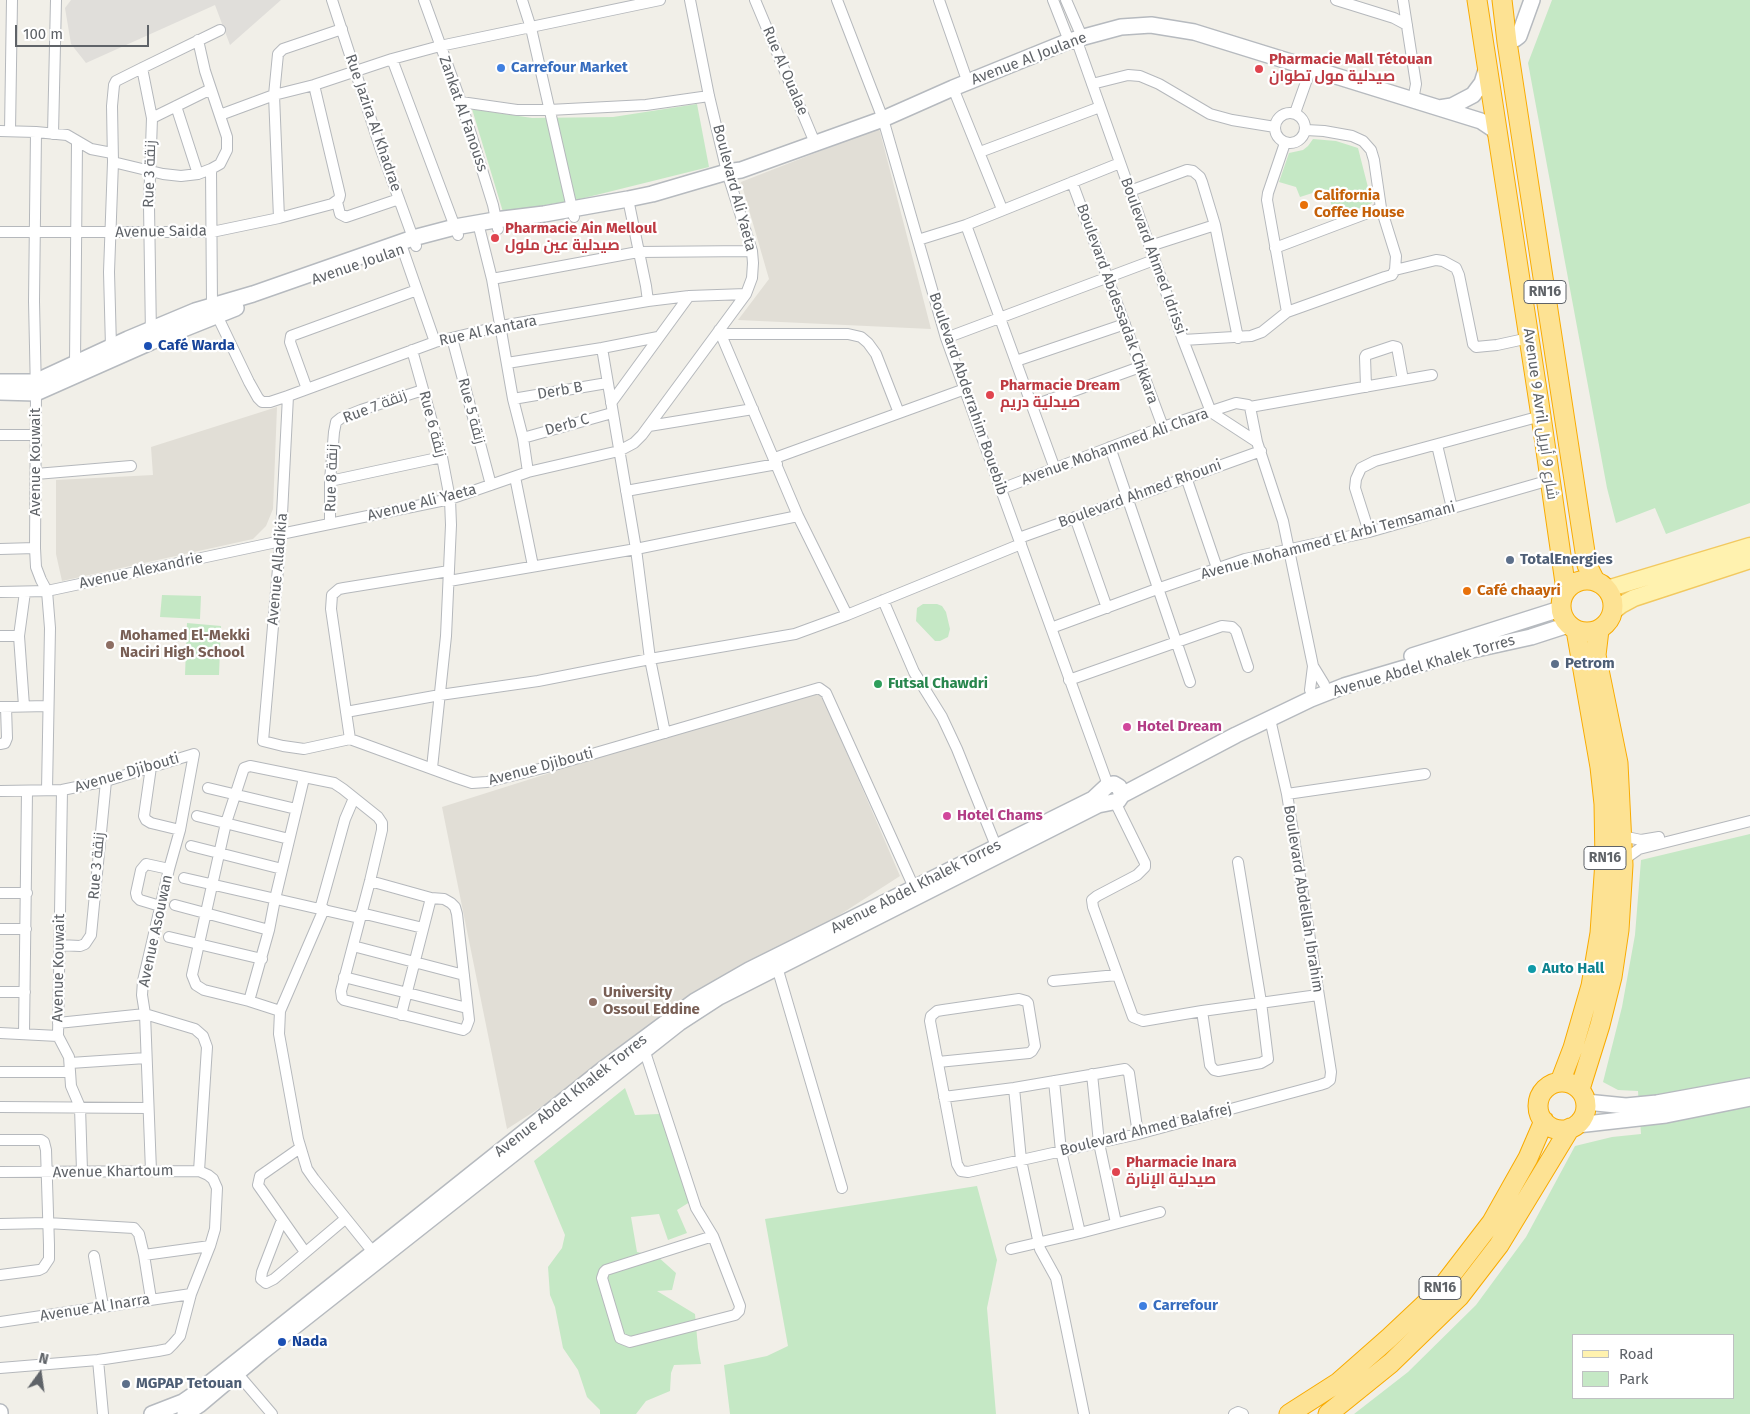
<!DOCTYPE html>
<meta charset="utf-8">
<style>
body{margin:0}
#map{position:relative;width:1750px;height:1414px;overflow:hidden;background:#f1efe8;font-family:"Fira Sans",sans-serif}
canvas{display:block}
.legend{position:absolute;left:1572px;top:1334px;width:162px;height:65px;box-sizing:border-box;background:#fff;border:1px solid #bfc1c3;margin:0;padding:6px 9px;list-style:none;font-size:15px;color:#5f6368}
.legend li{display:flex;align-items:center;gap:10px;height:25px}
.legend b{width:25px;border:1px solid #bfc1c3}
.north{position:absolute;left:15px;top:1349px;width:50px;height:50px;-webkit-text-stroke:4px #fff;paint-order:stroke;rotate:14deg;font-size:14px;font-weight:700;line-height:20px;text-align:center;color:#5f6368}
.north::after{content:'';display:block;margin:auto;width:18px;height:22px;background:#5f6368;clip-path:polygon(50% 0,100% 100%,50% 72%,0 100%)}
.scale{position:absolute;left:15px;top:25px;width:134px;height:22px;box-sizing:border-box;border:2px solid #5f6368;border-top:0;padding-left:6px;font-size:15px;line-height:18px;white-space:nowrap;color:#5f6368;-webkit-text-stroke:4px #fff;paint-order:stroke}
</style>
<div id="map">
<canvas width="1750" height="1414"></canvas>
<ul class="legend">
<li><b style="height:6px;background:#fff2af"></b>Road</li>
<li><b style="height:14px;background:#c5e8c5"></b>Park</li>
</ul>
<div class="north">N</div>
<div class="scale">100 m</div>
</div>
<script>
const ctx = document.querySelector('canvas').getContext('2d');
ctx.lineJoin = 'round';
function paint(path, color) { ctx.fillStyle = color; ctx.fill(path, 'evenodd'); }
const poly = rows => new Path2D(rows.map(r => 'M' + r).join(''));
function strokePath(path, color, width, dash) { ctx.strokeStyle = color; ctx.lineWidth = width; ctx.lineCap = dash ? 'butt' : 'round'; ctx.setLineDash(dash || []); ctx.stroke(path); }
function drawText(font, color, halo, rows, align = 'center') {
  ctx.font = font + ' "Fira Sans",Cairo,sans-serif'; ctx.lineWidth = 4.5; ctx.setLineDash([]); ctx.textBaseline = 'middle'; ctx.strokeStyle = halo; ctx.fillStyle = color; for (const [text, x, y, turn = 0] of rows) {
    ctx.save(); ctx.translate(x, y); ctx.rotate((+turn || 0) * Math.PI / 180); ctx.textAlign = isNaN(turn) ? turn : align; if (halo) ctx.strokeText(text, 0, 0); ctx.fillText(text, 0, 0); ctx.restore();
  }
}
paint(poly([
 [71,0,281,0,230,45,215,5,86,63,71,44,65,8]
]), '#e0deda');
paint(poly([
 [879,128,931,329,738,320,769,279,741,182],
 [277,407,273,509,266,526,253,539,62,581,56,554,56,480,153,475,151,447],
 [819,688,900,876,507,1129,442,807]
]), '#e1ded6');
paint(poly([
 [1552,0,1750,0,1750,503,1666,534,1655,508,1616,523,1607,488,1528,63],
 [697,104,709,167,576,200,503,212,472,109,532,118,613,117],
 [1313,139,1336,141,1358,148,1372,203,1337,218,1325,189,1300,197,1296,187,1279,182,1289,153,1303,150,1308,146],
 [162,595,201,596,200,619,160,617],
 [923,604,937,604,942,606,946,612,950,629,948,637,940,641,935,641,916,621,917,608],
 [187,623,221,626,219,675,185,675],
 [1750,834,1750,1414,1354,1414,1408,1372,1476,1305,1526,1237,1575,1146,1612,1137,1641,1134,1638,1091,1618,1090,1603,1082,1622,1007,1635,935,1641,860],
 [1574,1335,1734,1335,1734,1398,1574,1398],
 [625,1088,635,1115,659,1114,669,1125,693,1200,677,1210,687,1233,668,1240,659,1214,631,1217,637,1252,657,1256,676,1273,672,1290,657,1291,695,1314,698,1348,701,1364,674,1365,671,1373,670,1391,646,1401,636,1414,600,1414,600,1410,587,1397,578,1370,563,1348,555,1307,550,1295,548,1267,562,1248,565,1235,534,1161],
 [977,1186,997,1260,987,1308,996,1414,730,1414,724,1365,767,1356,788,1346,765,1219]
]), '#c5e8c5');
const street = poly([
 [332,0,380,147,416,246],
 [424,0,461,102,493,205,498,229],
 [522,0,531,28,574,217],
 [755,0,815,143],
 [837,0,883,119,946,338,1108,785],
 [939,0,968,83],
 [1053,0,1069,41,1073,44],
 [1066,0,1082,37,1080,43],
 [1336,0,1394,18,1407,25],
 [1403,0,1416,84,1413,100],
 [1079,47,1183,340,1211,412,1257,442],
 [392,59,458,235],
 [142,68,152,118,149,206,151,336],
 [1092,84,1128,75,1140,76,1159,84,1210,114,1232,120,1275,127],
 [953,88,1002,209],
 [461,102,517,110,549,110,646,105,709,96],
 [176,106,198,174],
 '1275 128a15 15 0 1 1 30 0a15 15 0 1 1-30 0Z',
 [1295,113,1311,68],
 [220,115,274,95,314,85,392,59,440,46,660,0],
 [152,118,211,89],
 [0,131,36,132,67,135,91,149,112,153],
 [10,131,12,0],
 [36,132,34,301,36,393,35,548,36,567,41,580,47,591,50,628,47,790],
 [53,134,56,0],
 [1285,143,1268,193,1267,200,1287,312],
 [980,152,1100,107],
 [113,162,163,174,181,176,198,174,211,169,220,164,227,150,227,137,205,71,198,40],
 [211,169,212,305,249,382,258,398,262,402,270,402,288,396,435,342,501,326,648,301,689,296,746,294],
 [1072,182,1163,427],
 [1130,191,1187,170,1193,171,1200,177,1202,182,1215,225,1238,338],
 [628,199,646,286,648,301],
 [337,202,340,214,346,217,399,199],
 [279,218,274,95,278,54,283,49,342,29],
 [966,225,1055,469],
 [480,231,492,279,513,399,523,438,528,472],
 [0,232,212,232,279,218,332,204,339,199,340,195,314,85],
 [918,240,966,225,1120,163],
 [1150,246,1215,225],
 [1275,248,1381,208],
 [403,250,435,342],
 [1395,270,1436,260,1443,261,1456,268,1459,275,1472,339,1473,344,1476,347,1497,345,1529,338],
 [492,279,638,252,752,251],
 [719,330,798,516,847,615],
 [721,334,848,334,861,337,868,343,876,354,899,413],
 [452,338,491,485],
 [946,338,1154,260],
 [1183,340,1251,336,1262,332,1287,312,1385,277,1392,275,1395,270,1396,256,1381,208,1374,160,1371,150,1363,141,1352,136,1324,131,1306,130],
 [111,347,109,272,113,162,112,106,114,85,116,81,142,68,220,30],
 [602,348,636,549,650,659,665,733],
 [412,350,442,457,450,499,451,525,446,636,432,768],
 [1016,361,1125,324],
 [75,363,77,142],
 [507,363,602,348,658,337],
 [1366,387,1365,357,1366,355,1393,346,1397,347,1403,380],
 [307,389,290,342,291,336,417,290],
 [288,396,281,534,263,741,283,746,304,749,350,739,457,778,472,783,487,782,551,766,819,688,826,693,916,892],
 [513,399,607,383],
 [611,403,689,296],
 [1032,406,1140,367],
 [1250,407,1432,375],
 [649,426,753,409],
 [0,435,36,435],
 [523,438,612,413],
 [1437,445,1452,508],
 [1110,447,1190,682],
 [775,458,965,389],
 [36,474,131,466],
 [515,477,533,566],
 [1186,477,1217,568],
 [330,481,442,457],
 [1001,489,1163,427,1236,403,1248,405,1250,407,1257,442,1283,521,1313,666,1324,684],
 [626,491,777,464],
 [1075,517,1107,608],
 [330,524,330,481,334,432,336,422,341,418,361,410,423,390],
 [1369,532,1355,488,1356,479,1361,468,1375,461,1541,416],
 [281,534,450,499,528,472,619,451,634,443,642,435,746,294,752,278,753,263,752,251,727,172,709,96,690,0],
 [1019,538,1261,451],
 [0,549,35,548],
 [449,581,636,549,798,516],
 [0,592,47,591,281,541],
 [883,600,914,672,942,717,957,749,996,846],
 [1051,628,1157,589,1245,559,1369,532,1550,480],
 [0,636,19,636],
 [1069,680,1222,626,1232,627,1236,631,1248,667],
 [1310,690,1313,666],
 [24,706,19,636,25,592],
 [0,707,48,706],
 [346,712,440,695,538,681,650,659,795,634,847,615,1021,544],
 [350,739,331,609,332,595,339,589,344,588,449,571],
 [0,744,5,743,7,738,6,707],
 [151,767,144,816,146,820,151,823,180,830],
 [208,788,296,809],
 [62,790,58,1036,69,1057,71,1086,80,1107,82,1171],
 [0,791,62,790,106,781,194,754,180,830,169,869,143,981,142,995,145,1014,151,1171],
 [1287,794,1425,774],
 [1115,802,1145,863,1145,867,1137,875,1097,896,1092,900,1093,907,1133,1017,1143,1021,1202,1011,1318,995],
 [197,816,289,839],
 [1622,836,1641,840,1659,837],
 [191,846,282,869],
 [1624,862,1629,856,1639,849,1750,821],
 [184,878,359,918],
 [0,893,27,893],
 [175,905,269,930],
 [160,906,140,900,137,897,136,893,141,870,146,864,169,869],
 [320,909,345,819,354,798],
 [324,909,280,1011,279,1034,298,1139,307,1169,314,1179,377,1257],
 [361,913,423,928],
 [0,929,26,929],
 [169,937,262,959],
 [59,945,80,946,85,944,91,935,106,781],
 [353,946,464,975],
 [777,967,842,1188],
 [344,977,467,1008],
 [1053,981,1117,975],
 [0,992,25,992],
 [249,1001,269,930,275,899,304,778],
 [280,1011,249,1001,204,990,196,985,192,975,226,823,244,768,250,766,334,783,343,789,378,817,382,823,382,830,370,881,341,991,342,998,344,1000,463,1030,466,1028,469,1020,457,914,455,907,451,903,444,899,431,898,370,881],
 [1202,1011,1210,1065,1214,1070,1218,1071,1261,1063,1268,1059,1261,1002,1238,862],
 [401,1015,431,898],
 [58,1023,145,1014,195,1029,203,1036,207,1047,199,1171],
 [0,1033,58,1036],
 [24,1034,27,791],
 [644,1049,696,1208,713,1236,740,1306,739,1311,735,1315,630,1342,620,1338,602,1278,604,1272,606,1270,713,1236],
 [938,1062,1029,1053,1032,1051,1035,1046,1028,1003,1026,1001,1019,999,943,1010,937,1011,931,1016,930,1021,957,1164,961,1171,968,1172,1138,1134,1320,1085,1326,1083,1330,1080,1331,1072,1287,794,1270,719],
 [70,1063,146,1058],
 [0,1072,69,1072],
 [1092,1074,1099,1143,1116,1223],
 [1054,1081,1061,1151,1080,1233],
 [1014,1088,1021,1160,1040,1249,1056,1278,1084,1414],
 [944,1097,1014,1088,1125,1069,1129,1073,1138,1134],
 [0,1107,148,1108],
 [0,1140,41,1140,44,1142,46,1150,49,1245,49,1259,43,1268,39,1270,0,1275],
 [300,1148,260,1176,258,1185,305,1252],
 [0,1172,199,1171,208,1175,213,1179,217,1188,215,1229,210,1246,191,1294,180,1336,173,1344,168,1349,158,1351,98,1360,0,1368],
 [282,1220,262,1272,261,1279,266,1283,274,1279,345,1219],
 [0,1224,47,1223,134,1228,139,1234,144,1255,151,1299],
 [1011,1249,1080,1233,1160,1212],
 [144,1255,210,1246],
 [94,1256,103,1306],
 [0,1322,191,1294],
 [98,1360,103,1414],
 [237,1373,272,1414],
 [1234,1414,1238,1412,1243,1414]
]);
const secondary = poly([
 [1507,42,1515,39,1519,36,1532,0],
 [1439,108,1452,106,1473,95,1482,83,1487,67],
 [0,382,35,382,128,339,195,311,253,294,413,238,455,227,495,220,544,214,628,199,652,194,727,172,741,170,883,119,953,88,1069,41,1121,27,1151,25,1194,32,1481,121,1493,129,1498,136],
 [0,392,36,393,151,342,236,308],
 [1412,656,1560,609],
 [1122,795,1236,735,1311,699,1344,686,1405,668,1472,650,1531,637,1568,625],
 [1586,1102,1626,1106,1657,1103,1750,1086],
 [1577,1125,1666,1115,1750,1098],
 [0,1412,0,1414],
 [152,1414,183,1402,202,1389,602,1070,695,1001,749,970,1093,799,1108,785,1114,784,1119,787,1122,795,1118,801,1098,805,940,885,719,997,679,1023,262,1352,199,1405,185,1414]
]);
const primary = poly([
 [1607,589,1750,546],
 [1612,612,1621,605,1634,598,1750,560]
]);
const highway = poly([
 [1477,0,1541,416,1566,590],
 [1502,0,1507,42,1587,565,1595,581],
 '1561 606a26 26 0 1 1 52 0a26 26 0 1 1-52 0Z',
 [1560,1082,1573,1048,1591,986,1600,933,1605,861,1604,804,1600,767,1576,630],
 '1538 1106a24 24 0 1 1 48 0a24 24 0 1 1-48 0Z',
 [1580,1089,1600,1025,1612,977,1619,930,1623,865,1618,763,1596,655,1599,630],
 [1289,1414,1339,1382,1389,1338,1439,1291,1492,1222,1528,1158,1544,1121],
 [1328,1414,1391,1363,1459,1297,1499,1245,1570,1128]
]);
strokePath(street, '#b5b8bc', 12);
strokePath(secondary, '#b6babf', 18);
strokePath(primary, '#f2c960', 19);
strokePath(highway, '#f9ab00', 21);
strokePath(street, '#fff', 10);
strokePath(secondary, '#fff', 15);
strokePath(primary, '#fff2af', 16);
strokePath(highway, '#fde293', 19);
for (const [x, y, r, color] of [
 [501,68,5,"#3f7fe0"],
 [1259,69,5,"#e0444e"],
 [1304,205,5,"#e8710a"],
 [495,238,5,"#e0444e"],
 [148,346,5,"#1a4fb4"],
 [990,395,5,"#e0444e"],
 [1510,560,5,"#5c6f8a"],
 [1467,591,5,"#e8710a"],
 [110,645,5,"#8d6e63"],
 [1555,664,5,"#5c6f8a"],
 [878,684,5,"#2e9e5b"],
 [1127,727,5,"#d1479c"],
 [947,816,5,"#d1479c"],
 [1532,969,5,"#0f9aa8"],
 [593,1002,5,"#8d6e63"],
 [1116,1172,5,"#e0444e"],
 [1143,1306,5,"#3f7fe0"],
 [282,1342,5,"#1a4fb4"],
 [126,1384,5,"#5c6f8a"]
]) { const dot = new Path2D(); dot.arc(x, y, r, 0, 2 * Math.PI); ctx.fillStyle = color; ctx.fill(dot); strokePath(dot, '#fff', 2); }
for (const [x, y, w] of [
 [1545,292,42],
 [1605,858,42],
 [1440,1288,42]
]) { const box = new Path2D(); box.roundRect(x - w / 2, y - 11.5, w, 23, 4); ctx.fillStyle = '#fff'; ctx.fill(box); strokePath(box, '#5f6368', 1); }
drawText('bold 14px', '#5f6368', null, [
 ["RN16",1545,292],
 ["RN16",1605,858],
 ["RN16",1440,1288]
]);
drawText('15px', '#5f6368', '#fff', [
 ["Avenue Al Joulane",1029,59,-21],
 ["Rue Al Oualae",785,71,67],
 ["Zankat Al Fanouss",463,114,71],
 ["Rue Jazira Al Khadrae",373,123,71],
 ["Rue 3 زنقة",150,174,-88],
 ["Boulevard Ali Yaeta",734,188,75],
 ["Avenue Saida",161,232,-1],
 ["Boulevard Ahmed Idrissi",1153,256,70],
 ["Avenue Joulan",358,265,-19],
 ["Boulevard Abdessadak Chkkara",1117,304,70],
 ["Rue Al Kantara",488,331,-12],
 ["Derb B",560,391,-10],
 ["Boulevard Abderrahim Bouebib",968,394,71],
 ["Rue 7 زنقة",375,407,-21],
 ["Rue 5 زنقة",471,411,75],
 ["Avenue 9 Avril شارع 9 أبريل",1540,414,82],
 ["Rue 6 زنقة",432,424,75],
 ["Derb C",567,425,-16],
 ["Avenue Mohammed Ali Chara",1115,447,-20],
 ["Avenue Kouwait",36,462,-90],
 ["Rue 8 زنقة",332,478,-88],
 ["Boulevard Ahmed Rhouni",1140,494,-20],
 ["Avenue Ali Yaeta",422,503,-14],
 ["Avenue Mohammed El Arbi Temsamani",1328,541,-15],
 ["Avenue Alladikia",278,569,-85],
 ["Avenue Alexandrie",141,571,-12],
 ["Avenue Abdel Khalek Torres",1424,666,-16],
 ["Avenue Djibouti",541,767,-15],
 ["Avenue Djibouti",127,773,-16],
 ["Rue 3 زنقة",97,866,-85],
 ["Avenue Abdel Khalek Torres",916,887,-27],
 ["Boulevard Abdellah Ibrahim",1303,899,81],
 ["Avenue Asouwan",156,931,-78],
 ["Avenue Kouwait",59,968,-89],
 ["Avenue Abdel Khalek Torres",571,1096,-38],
 ["Boulevard Ahmed Balafrej",1146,1130,-14],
 ["Avenue Khartoum",113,1172,-1],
 ["Avenue Al Inarra",95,1308,-9]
]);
drawText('bold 15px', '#be3a42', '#fff', [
 ["Pharmacie Mall Tétouan",1269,60],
 ["صيدلية مول تطوان",1269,77],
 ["Pharmacie Ain Melloul",505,229],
 ["صيدلية عين ملول",505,246],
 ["Pharmacie Dream",1000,386],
 ["صيدلية دريم",1000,403],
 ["Pharmacie Inara",1126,1163],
 ["صيدلية الإنارة",1126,1180]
], 'left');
drawText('bold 15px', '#366cbe', '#fff', [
 ["Carrefour Market",511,68],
 ["Carrefour",1153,1306]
], 'left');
drawText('bold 15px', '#c56008', '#fff', [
 ["California",1314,196],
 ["Coffee House",1314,213],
 ["Café chaayri",1477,591]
], 'left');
drawText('bold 15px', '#164399', '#fff', [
 ["Café Warda",158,346],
 ["Nada",292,1342]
], 'left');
drawText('bold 15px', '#4e5e75', '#fff', [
 ["TotalEnergies",1520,560],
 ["Petrom",1565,664],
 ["MGPAP Tetouan",136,1384]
], 'left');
drawText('bold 15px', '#785e54', '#fff', [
 ["Mohamed El-Mekki",120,636],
 ["Naciri High School",120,653],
 ["University",603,993],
 ["Ossoul Eddine",603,1010]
], 'left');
drawText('bold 15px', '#27864d', '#fff', [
 ["Futsal Chawdri",888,684]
], 'left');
drawText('bold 15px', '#b23c85', '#fff', [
 ["Hotel Dream",1137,727],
 ["Hotel Chams",957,816]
], 'left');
drawText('bold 15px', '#0d838f', '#fff', [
 ["Auto Hall",1542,969]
], 'left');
</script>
